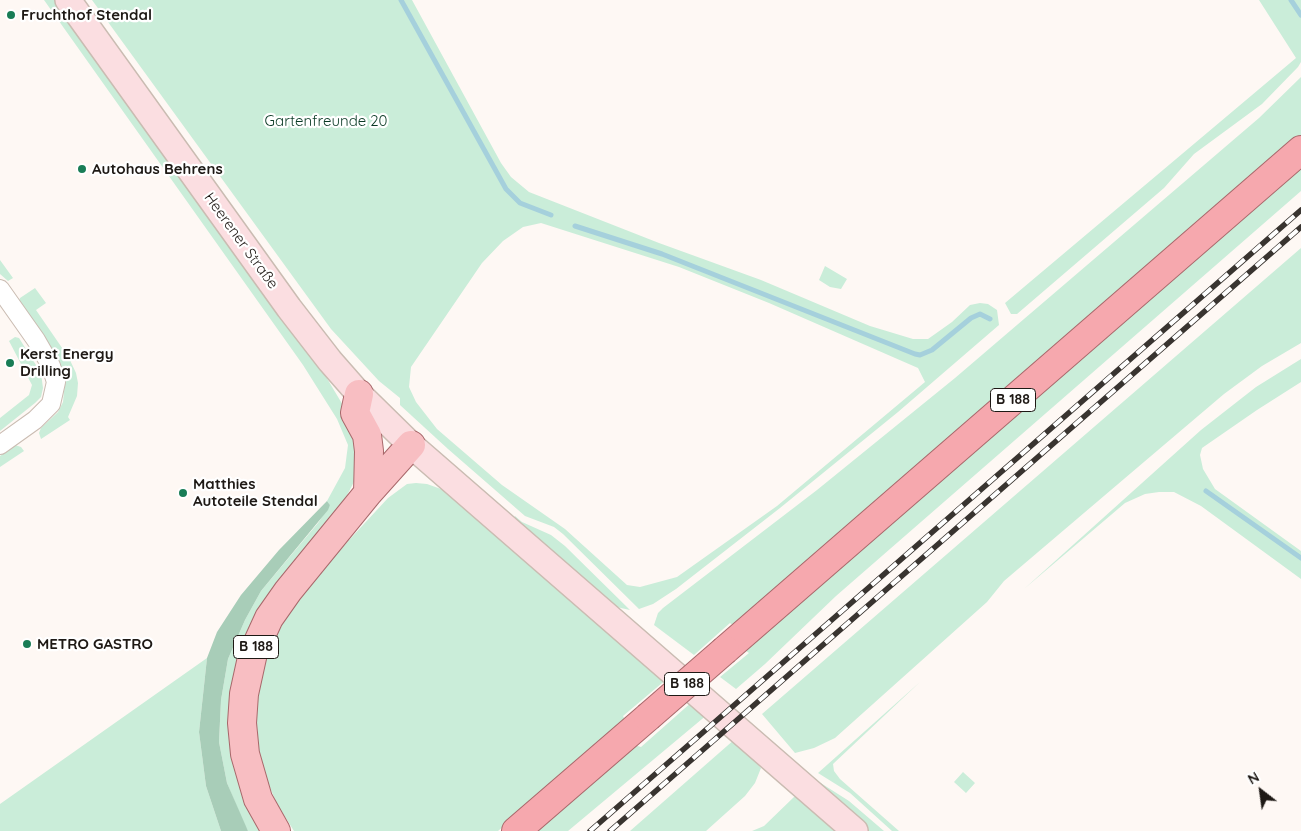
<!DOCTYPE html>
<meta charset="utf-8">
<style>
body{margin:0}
#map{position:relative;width:1301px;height:831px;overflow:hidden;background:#fef8f4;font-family:Quicksand,sans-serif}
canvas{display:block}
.north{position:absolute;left:1236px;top:766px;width:50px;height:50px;-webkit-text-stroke:4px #fff;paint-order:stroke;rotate:330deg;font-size:14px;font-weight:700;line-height:20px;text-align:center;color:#1e1915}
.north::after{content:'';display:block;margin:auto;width:18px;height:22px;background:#1e1915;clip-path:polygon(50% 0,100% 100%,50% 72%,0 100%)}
</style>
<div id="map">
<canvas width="1301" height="831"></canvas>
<div class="north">N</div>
</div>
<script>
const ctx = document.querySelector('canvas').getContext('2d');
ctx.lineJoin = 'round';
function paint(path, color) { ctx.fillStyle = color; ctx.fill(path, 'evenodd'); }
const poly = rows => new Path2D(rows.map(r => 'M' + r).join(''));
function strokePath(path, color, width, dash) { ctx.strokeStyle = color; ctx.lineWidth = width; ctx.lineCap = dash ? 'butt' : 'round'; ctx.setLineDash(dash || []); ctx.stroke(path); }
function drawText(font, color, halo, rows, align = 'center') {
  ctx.font = font + ' Quicksand,sans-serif'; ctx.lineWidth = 4.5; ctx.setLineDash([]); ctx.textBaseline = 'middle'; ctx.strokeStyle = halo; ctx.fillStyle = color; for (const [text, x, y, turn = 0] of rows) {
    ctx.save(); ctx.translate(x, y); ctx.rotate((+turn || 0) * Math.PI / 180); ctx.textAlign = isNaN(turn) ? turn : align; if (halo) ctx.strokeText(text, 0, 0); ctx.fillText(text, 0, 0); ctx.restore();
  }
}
paint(poly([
 [44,0,58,0,316,360,353,422,359,472,341,507,290,569,230,738,232,757,239,785,259,831,248,831,244,824,227,783,219,742,221,700,228,659,245,620,261,591,318,523,330,505,327,501,345,468,348,445,337,419,303,365],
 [92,0,412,0,501,163,511,177,529,192,659,243,761,280,870,326,913,339,928,339,952,322,970,305,980,303,988,304,997,310,999,325,898,412,780,508,676,589,653,604,639,609,563,534,554,527,525,516,448,449,400,405,400,398,379,381,331,329],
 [541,223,679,267,769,303,918,368,925,382,777,506,677,577,640,587,627,585,565,529,502,485,437,429,416,402,409,387,411,367,482,263,503,241,523,227],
 [1259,0,1301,0,1301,62,1298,67,1262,104,1194,154,1164,188,1017,314,1011,314,1005,303,1296,58],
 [1301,77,1301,136,734,626,730,623,694,655,654,625,658,613,663,608,817,490,955,378,1259,118],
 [1301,167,1301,191,836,596,765,664,736,689,720,677,749,653,746,651,938,482],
 [1301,248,1301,343,1262,366,1224,394,1131,473,1004,581,987,602,835,738,814,748,795,753,762,714],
 [0,260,13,278,8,281,0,274],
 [825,266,847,279,841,289,830,287,819,280],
 [35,288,46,303,36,310,69,358,76,373,78,383,77,396,68,417,70,420,41,439,39,433,41,428,58,412,63,402,65,380,59,361,19,301,20,298],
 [15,337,19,338,41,373,43,388,41,397,35,403,0,431,0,418,29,395,32,385,9,341],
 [1301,359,1301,382,1257,410,1202,448,1200,455,1203,469,1215,489,1301,551,1301,579,1201,506,1174,492,1159,492,1145,494,1125,503,1024,589,1201,430,1256,387],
 [15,445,21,447,24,451,0,467,0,456],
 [416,483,427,484,441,489,457,500,668,678,623,716,625,720,498,831,294,831,277,804,268,783,258,746,256,701,267,656,284,618,338,552,388,498,407,484],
 [515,516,522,522,551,535,565,546,630,610,612,606,514,518],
 [207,658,199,732,206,786,221,831,0,831,0,804],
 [920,682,833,764,834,771,840,779,899,831,892,831,850,793,818,773],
 [693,701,708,714,568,831,534,831,634,745,641,747],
 [735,739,761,768,755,783,745,796,706,831,630,831],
 [963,772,975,783,966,793,954,782],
 [816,780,849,801,884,831,867,831,822,792],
 [794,797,801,797,843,831,752,831,764,826]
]), '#caedd9');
paint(poly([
 [327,501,330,505,328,510,261,591,245,620,228,659,221,700,219,742,227,783,248,831,221,831,206,786,199,732,207,658,217,632,241,595,279,550]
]), '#a8cdb8');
strokePath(poly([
 [401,0,506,189,520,203,551,215],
 [1291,0,1301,15],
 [575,226,662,254,915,354,920,355,932,350,971,318,980,314,990,319],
 [1206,491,1301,558]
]), '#a5d0dc', 5);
const minor = poly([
 [0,289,36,340,51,366,56,382,51,404,35,420,0,445]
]);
const secondary = poly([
 [68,0,289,308,330,361,359,394,411,445,855,831]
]);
const primary = poly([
 [359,394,355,413,367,435,369,451,368,493],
 [276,831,258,799,245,754,242,723,244,694,253,653,269,618,288,591,368,493,411,445]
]);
const trunk = poly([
 [725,650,1301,150],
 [516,831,648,717]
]);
strokePath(minor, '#cabcb2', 20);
strokePath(secondary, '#cabcb2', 28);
strokePath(primary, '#a8686b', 30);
strokePath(trunk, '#a8686b', 30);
strokePath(minor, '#fff', 18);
strokePath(secondary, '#fbdee1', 25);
strokePath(primary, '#f8bec2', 28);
strokePath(trunk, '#f6a8ae', 28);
const rail = poly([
 [590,831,1301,210],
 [610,831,1301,227]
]);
strokePath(rail, '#393430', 5.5);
strokePath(rail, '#fff', 4, [11]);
const trunkBridge = poly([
 [648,717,725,650]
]);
strokePath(trunkBridge, '#a8686b', 30, []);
strokePath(trunkBridge, '#f6a8ae', 28);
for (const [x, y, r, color] of [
 [11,15,5,"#197d56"],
 [82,169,5,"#197d56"],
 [10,363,5,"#197d56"],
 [183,493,5,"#197d56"],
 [27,644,5,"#197d56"]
]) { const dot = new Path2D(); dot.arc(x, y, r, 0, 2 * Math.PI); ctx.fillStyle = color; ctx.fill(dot); strokePath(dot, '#fff', 2); }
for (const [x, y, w] of [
 [1013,400,45],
 [256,647,45],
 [687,684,45]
]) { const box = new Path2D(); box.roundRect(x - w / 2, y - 11.5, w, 23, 4); ctx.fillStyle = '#fff'; ctx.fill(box); strokePath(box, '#1e1915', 1); }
drawText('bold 14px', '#1e1915', null, [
 ["B 188",1013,400],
 ["B 188",256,647],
 ["B 188",687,684]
]);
drawText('bold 15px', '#1e1915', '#fff', [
 ["Fruchthof Stendal",21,15],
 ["Autohaus Behrens",92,169],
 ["Kerst Energy",20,354],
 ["Drilling",20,371],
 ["Matthies",193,484],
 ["Autoteile Stendal",193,501],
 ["METRO GASTRO",37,644]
], 'left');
drawText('15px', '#0a3a25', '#fff', [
 ["Gartenfreunde 20",326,121]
]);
drawText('15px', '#1e1915', '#fff', [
 ["Heerener Straße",241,241,54]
]);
</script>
